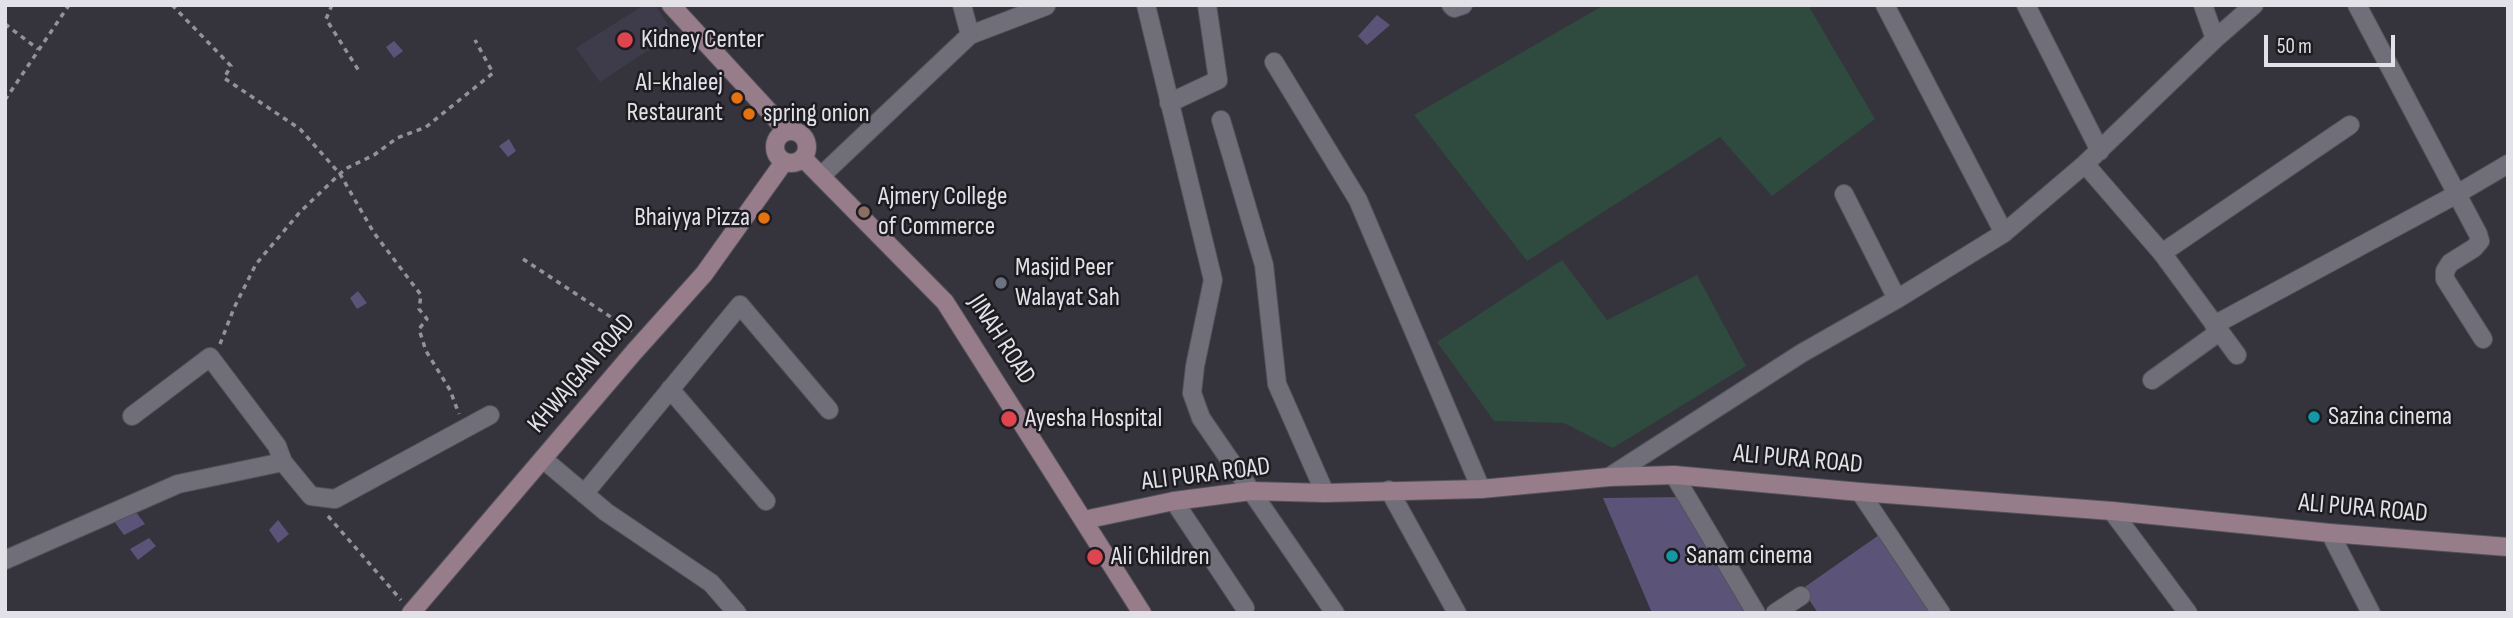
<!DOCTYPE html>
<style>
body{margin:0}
#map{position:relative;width:2513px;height:618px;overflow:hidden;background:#35343d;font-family:"Sofia Sans Condensed",sans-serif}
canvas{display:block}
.frame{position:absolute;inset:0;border:7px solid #e2e1e7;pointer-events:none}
.scale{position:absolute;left:2264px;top:35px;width:131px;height:32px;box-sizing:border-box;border:4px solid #e2e1e7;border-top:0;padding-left:9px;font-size:21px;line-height:24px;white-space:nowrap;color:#e2e1e7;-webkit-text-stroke:5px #1d1c20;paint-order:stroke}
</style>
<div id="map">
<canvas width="2513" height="618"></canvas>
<div class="frame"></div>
<div class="scale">50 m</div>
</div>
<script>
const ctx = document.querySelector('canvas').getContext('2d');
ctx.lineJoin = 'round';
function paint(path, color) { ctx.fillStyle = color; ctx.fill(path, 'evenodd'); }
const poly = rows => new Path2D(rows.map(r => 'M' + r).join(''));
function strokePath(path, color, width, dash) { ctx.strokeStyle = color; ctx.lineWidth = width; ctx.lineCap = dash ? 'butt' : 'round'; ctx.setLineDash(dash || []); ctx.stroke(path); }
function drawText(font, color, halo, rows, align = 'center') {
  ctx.font = font + ' "Sofia Sans Condensed",sans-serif'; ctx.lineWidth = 5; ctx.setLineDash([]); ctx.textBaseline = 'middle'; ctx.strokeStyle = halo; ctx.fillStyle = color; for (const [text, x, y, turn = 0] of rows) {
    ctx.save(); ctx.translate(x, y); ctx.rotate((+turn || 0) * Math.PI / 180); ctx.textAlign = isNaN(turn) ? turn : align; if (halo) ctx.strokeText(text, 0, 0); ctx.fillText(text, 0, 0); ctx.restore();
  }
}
paint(poly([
 [644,5,655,5,674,33,600,82,576,48]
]), '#3e3c4b');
paint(poly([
 [1604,5,1808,5,1875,119,1772,196,1720,137,1527,261,1414,115],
 [1562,260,1607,320,1697,275,1746,366,1613,448,1564,423,1494,421,1437,342]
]), '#2f4a3e');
paint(poly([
 [1377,15,1390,25,1367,45,1358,36],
 [394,41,403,51,394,58,386,47],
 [509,139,516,151,508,157,499,146],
 [358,291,367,303,357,309,350,298],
 [1685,497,1746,613,1652,613,1603,498],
 [132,507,145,524,124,535,114,521],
 [278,520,289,534,278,543,269,530],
 [1879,535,1932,613,1818,613,1802,589],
 [149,538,156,546,138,560,130,549]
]), '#5b5478');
const street = poly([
 [962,5,970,35],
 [1146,5,1213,280,1195,366,1192,393,1201,418,1335,613],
 [1451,5,1454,8,1463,5],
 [2026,5,2100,151],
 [2203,5,2215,39],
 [2357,5,2478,234,2480,241,2474,248,2450,263,2445,271,2445,279,2483,339],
 [1274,62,1358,200,1481,489],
 [1169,103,1218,80,1207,5],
 [1221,120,1264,265,1277,384,1325,493],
 [2085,164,2162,253,2237,355],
 [821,176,970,35,1046,6],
 [1844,194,1897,299],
 [2004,233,2085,164,2215,39,2254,5],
 [2162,253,2350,125],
 [2214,325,2457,194,2508,164],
 [2152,380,2219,332],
 [670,389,766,501],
 [132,416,210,357,277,446,283,462,311,496,335,499,490,415],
 [543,459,606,512,711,583,737,613],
 [1674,475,1756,613],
 [1609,477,1802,353,1897,299,2004,233,1885,5],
 [1389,490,1457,613],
 [1860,492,1941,613],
 [584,494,740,305,829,410],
 [1174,501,1245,608],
 [2112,511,2188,613],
 [2330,533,2371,613],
 [5,560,178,484,283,462],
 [1775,613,1801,596]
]);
const secondary = poly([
 [671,5,787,131],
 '775 147a16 16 0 1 1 32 0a16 16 0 1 1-32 0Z',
 [804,159,945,302,1142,613],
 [1084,520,1174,501,1251,491,1325,493,1481,489,1609,477,1674,475,1860,492,2112,511,2330,533,2508,547],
 [411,613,634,352,704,274,784,162]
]);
strokePath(street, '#54525b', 20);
strokePath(secondary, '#54525b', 20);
strokePath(poly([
 [172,5,231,66,224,78,300,129,340,174,374,233,421,295,419,309,427,319,419,329,426,351,450,390,459,414],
 [332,5,326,19,359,71],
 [5,24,38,49],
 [5,100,69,5],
 [523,259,632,331],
 [220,344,234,308,256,264,300,212,345,169,374,155,397,138,426,127,493,73,475,40],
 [328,516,401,600]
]), '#939299', 3.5, [5, 5]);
strokePath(street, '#706e79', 18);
strokePath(secondary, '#977d8a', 18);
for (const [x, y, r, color] of [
 [625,40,9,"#e0444e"],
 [737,98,7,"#e8710a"],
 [749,114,7,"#e8710a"],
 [864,212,7,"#8d6e63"],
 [764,218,7,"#e8710a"],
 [1001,283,7,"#6b7280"],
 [2314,417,7,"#0f9aa8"],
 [1009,419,9,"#e0444e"],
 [1672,556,7,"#0f9aa8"],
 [1095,557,9,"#e0444e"]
]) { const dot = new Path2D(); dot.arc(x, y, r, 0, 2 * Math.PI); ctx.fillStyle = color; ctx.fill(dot); strokePath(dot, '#1d1c20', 2.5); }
drawText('26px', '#e2e1e7', '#1d1c20', [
 ["Kidney Center",641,40],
 ["Al-khaleej",723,83,"right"],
 ["Restaurant",723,113,"right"],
 ["spring onion",763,114],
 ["Ajmery College",878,197],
 ["of Commerce",878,227],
 ["Bhaiyya Pizza",750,218,"right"],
 ["Masjid Peer",1015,268],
 ["Walayat Sah",1015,298],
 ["Sazina cinema",2328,417],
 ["Ayesha Hospital",1025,419],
 ["Sanam cinema",1686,556],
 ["Ali Children",1111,557]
], 'left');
drawText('26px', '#e2e1e7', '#1d1c20', [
 ["JINAH ROAD",1001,340,57],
 ["KHWAJGAN ROAD",582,374,-49],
 ["ALI PURA ROAD",1798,460,5],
 ["ALI PURA ROAD",1206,475,-7],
 ["ALI PURA ROAD",2363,509,5]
]);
</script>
